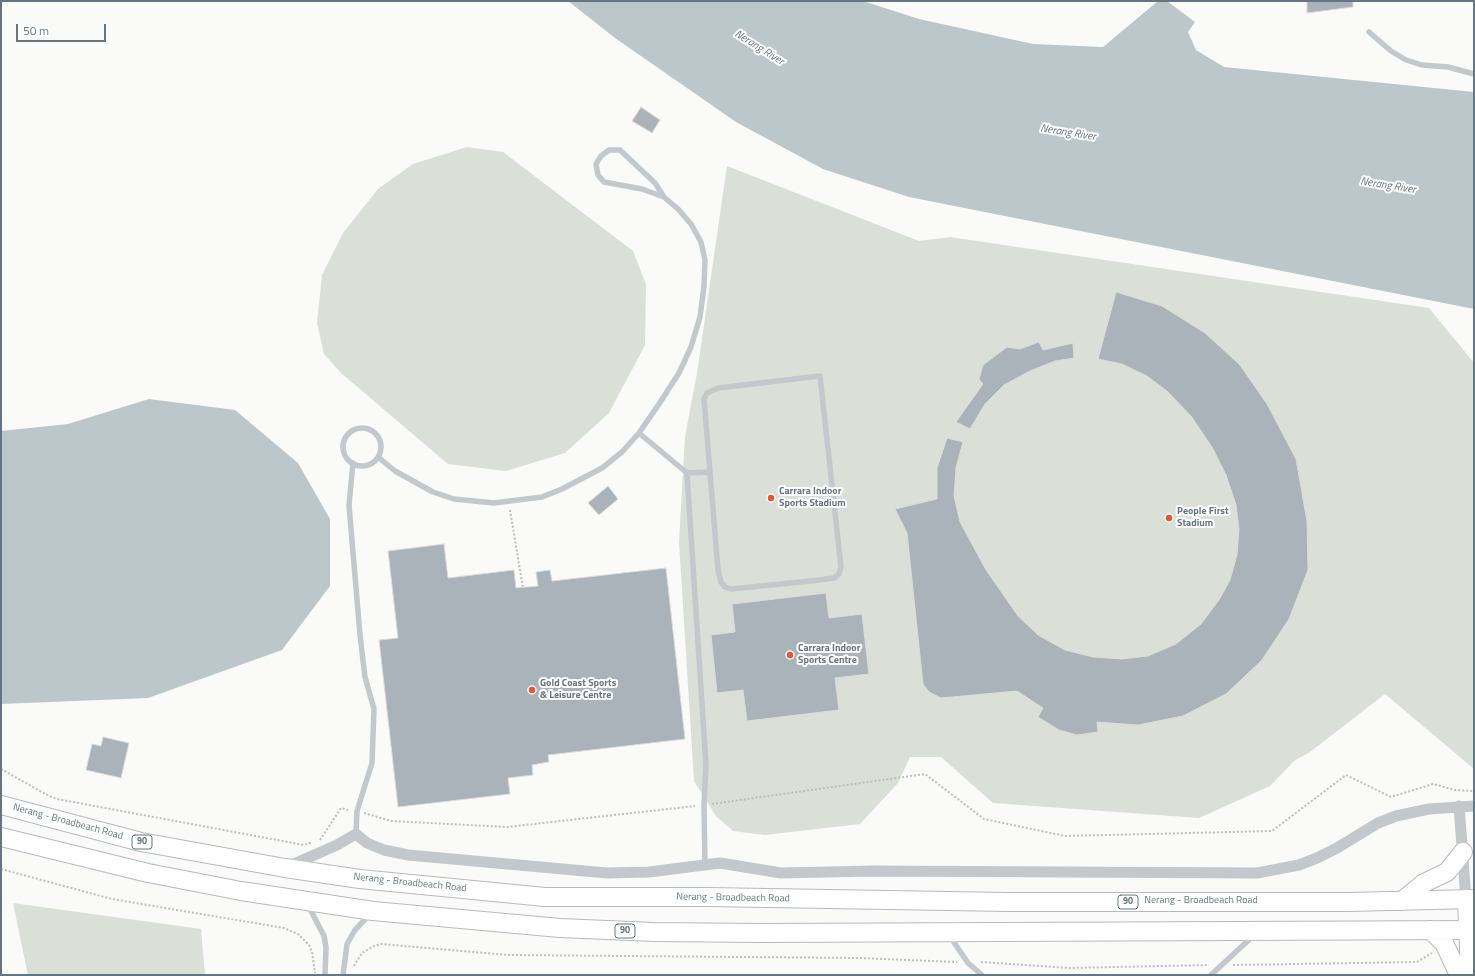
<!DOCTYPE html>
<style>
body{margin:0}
#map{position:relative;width:1475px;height:976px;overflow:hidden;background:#fafaf8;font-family:"Titillium Web",sans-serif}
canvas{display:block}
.frame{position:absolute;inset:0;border:2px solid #657683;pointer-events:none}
.scale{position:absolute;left:16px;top:24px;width:90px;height:18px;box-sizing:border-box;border:2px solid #657683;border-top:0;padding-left:5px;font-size:12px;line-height:14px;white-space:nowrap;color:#657683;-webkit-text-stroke:3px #fff;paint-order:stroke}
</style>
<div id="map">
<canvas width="1475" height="976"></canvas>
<div class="frame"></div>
<div class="scale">50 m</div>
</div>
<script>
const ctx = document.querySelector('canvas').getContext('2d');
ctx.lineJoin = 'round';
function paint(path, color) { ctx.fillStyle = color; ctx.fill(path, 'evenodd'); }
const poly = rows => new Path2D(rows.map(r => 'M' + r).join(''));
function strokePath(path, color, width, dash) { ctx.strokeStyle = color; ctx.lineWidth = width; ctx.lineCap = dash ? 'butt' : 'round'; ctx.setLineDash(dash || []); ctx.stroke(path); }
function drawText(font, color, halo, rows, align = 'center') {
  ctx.font = font + ' "Titillium Web",sans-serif'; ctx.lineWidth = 4; ctx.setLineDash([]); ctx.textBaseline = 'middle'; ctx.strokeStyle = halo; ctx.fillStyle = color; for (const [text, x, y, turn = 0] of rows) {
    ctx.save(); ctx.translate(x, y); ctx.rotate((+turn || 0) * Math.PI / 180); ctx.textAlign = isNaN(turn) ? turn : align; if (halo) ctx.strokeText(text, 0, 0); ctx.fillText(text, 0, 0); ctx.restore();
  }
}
paint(poly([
 [467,147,503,152,633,251,646,285,645,345,609,413,565,453,506,471,448,464,341,373,324,354,317,323,322,275,343,233,378,189,413,164],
 [727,166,919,241,950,237,1429,308,1474,363,1474,769,1385,694,1310,752,1294,761,1270,786,1199,818,993,803,941,757,910,757,898,783,860,824,765,835,733,831,716,816,694,781,679,542,685,437,697,373],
 [13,903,201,929,205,975,28,975]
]), '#dadfd7');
paint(poly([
 [568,1,863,1,919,19,1033,44,1103,47,1158,1,1167,1,1195,22,1188,32,1196,50,1224,67,1474,92,1474,309,909,197,823,169,736,122,615,38],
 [149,399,235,410,298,463,330,519,330,586,282,650,148,698,1,704,1,431,68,424]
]), '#bbc7cb');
const building = poly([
 [1307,1,1353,1,1353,7,1307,13,1307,1],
 [641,107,660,120,652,133,632,121,641,107],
 [1116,292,1162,306,1205,333,1240,365,1267,404,1296,459,1307,521,1308,570,1289,619,1262,660,1226,694,1183,716,1138,725,1097,722,1098,732,1077,735,1059,730,1038,717,1043,708,1017,691,941,698,929,692,923,684,907,533,895,509,937,499,937,468,947,438,963,442,956,468,954,496,960,522,986,570,1018,616,1038,635,1065,650,1093,657,1122,659,1148,656,1176,644,1201,624,1219,600,1230,580,1237,555,1239,529,1236,505,1226,475,1212,447,1191,416,1167,391,1147,376,1122,364,1098,359,1116,292],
 [1039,342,1043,350,1073,343,1074,358,1055,361,1030,371,1004,385,985,404,970,429,956,422,983,384,979,379,983,365,1007,347,1020,349,1039,342],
 [608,486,618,499,599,515,588,503,608,486],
 [444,544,448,578,514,570,516,588,538,586,536,572,550,570,552,581,666,568,685,739,548,755,549,762,532,765,533,775,508,778,510,794,398,807,379,640,398,638,388,551,444,544],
 [826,593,829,618,862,614,869,674,835,678,839,710,747,721,743,690,717,693,711,635,735,632,732,604,826,593],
 [103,737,129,743,121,778,86,770,92,744,101,746,103,737]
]);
paint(building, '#aab3b9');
strokePath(building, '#dcdcda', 1);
const secondary = poly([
 [1466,899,1469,975]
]);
const primary = poly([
 [1,805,141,842,285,868,360,879,545,897,707,897,1009,902,1348,902,1474,899],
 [1,837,148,873,241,891,373,911,560,928,654,932,761,933,1474,930],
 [1402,901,1424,883,1447,872,1463,852],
 [1430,930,1444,943,1459,975],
 [1468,965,1474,961]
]);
strokePath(secondary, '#b3babf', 18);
strokePath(primary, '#b5babe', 20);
strokePath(poly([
 [510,510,523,588],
 [1,769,49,796,57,799,304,845,312,842],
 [712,804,925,774,984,819,1065,836,1272,831,1346,775,1391,797,1433,784,1455,790,1474,791],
 [364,813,391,821,507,827,695,806],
 [320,840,341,808,348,810],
 [1,869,112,899,284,928,298,934,309,945,312,952,315,973],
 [981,962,1069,968,1209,965],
 [1233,965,1417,962,1432,953],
 [354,966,362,953,374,946,381,944,508,955,860,958,957,962]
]), '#bbbfc2', 2, [2, 2]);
strokePath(poly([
 [1369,32,1391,51,1406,60,1422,65,1448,67,1474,74],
 [820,376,841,567,839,574,834,578,811,581,731,589,725,587,721,582,718,570,704,399,707,393,718,388,820,376],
 '343 447a19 19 0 1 1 38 0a19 19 0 1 1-38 0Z',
 [639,433,687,473,706,765,704,805,705,865],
 [378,457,395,471,433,492,454,499,494,503,542,497,562,489,602,468,622,452,639,433,659,404,679,373,691,347,700,317,704,286,705,260,701,242,691,224,678,209,664,197,642,189,604,182,598,175,596,164,601,156,609,150,620,150,655,183,664,197],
 [353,463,349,505,360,635,365,677,374,709,372,763,357,811,356,834],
 [687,473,710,472],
 [308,905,324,936,326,947,325,975],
 [949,935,968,963,982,975],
 [343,975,347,944,355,930,370,914],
 [1211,975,1253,936]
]), '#c3c8cc', 5.5);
strokePath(poly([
 [1459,806,1466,899],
 [287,867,337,845,356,834,367,843,384,850,408,855,607,873,649,872,720,863,781,873,873,871,1257,873,1299,865,1317,858,1337,848,1378,823,1396,816,1429,809,1474,806]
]), '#c3c8cc', 11);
strokePath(secondary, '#fff', 16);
strokePath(primary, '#fff', 18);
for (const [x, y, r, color] of [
 [771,498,4,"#e4572e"],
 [1169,518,4,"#e4572e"],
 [790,655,4,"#e4572e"],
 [532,690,4,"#e4572e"]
]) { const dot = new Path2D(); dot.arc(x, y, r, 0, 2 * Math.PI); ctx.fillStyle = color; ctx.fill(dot); strokePath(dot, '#fff', 1.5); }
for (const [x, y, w] of [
 [142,842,20],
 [1128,902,20],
 [625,931,20]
]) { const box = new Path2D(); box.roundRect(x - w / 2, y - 7, w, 14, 3); ctx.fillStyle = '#fff'; ctx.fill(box); strokePath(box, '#657683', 1); }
drawText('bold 9px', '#657683', null, [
 ["90",142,842],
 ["90",1128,902],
 ["90",625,931]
]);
drawText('bold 10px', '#657683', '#fff', [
 ["Carrara Indoor",779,492],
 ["Sports Stadium",779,504],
 ["People First",1177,512],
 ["Stadium",1177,524],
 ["Carrara Indoor",798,649],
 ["Sports Centre",798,661],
 ["Gold Coast Sports",540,684],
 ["& Leisure Centre",540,696]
], 'left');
drawText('10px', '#657683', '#fff', [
 ["Nerang - Broadbeach Road",68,822,15],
 ["Nerang - Broadbeach Road",410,883,6],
 ["Nerang - Broadbeach Road",733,898,1],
 ["Nerang - Broadbeach Road",1201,901]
]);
drawText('italic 11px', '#60757c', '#fff', [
 ["Nerang River",759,48,32],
 ["Nerang River",1068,133,9],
 ["Nerang River",1388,186,9]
]);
</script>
